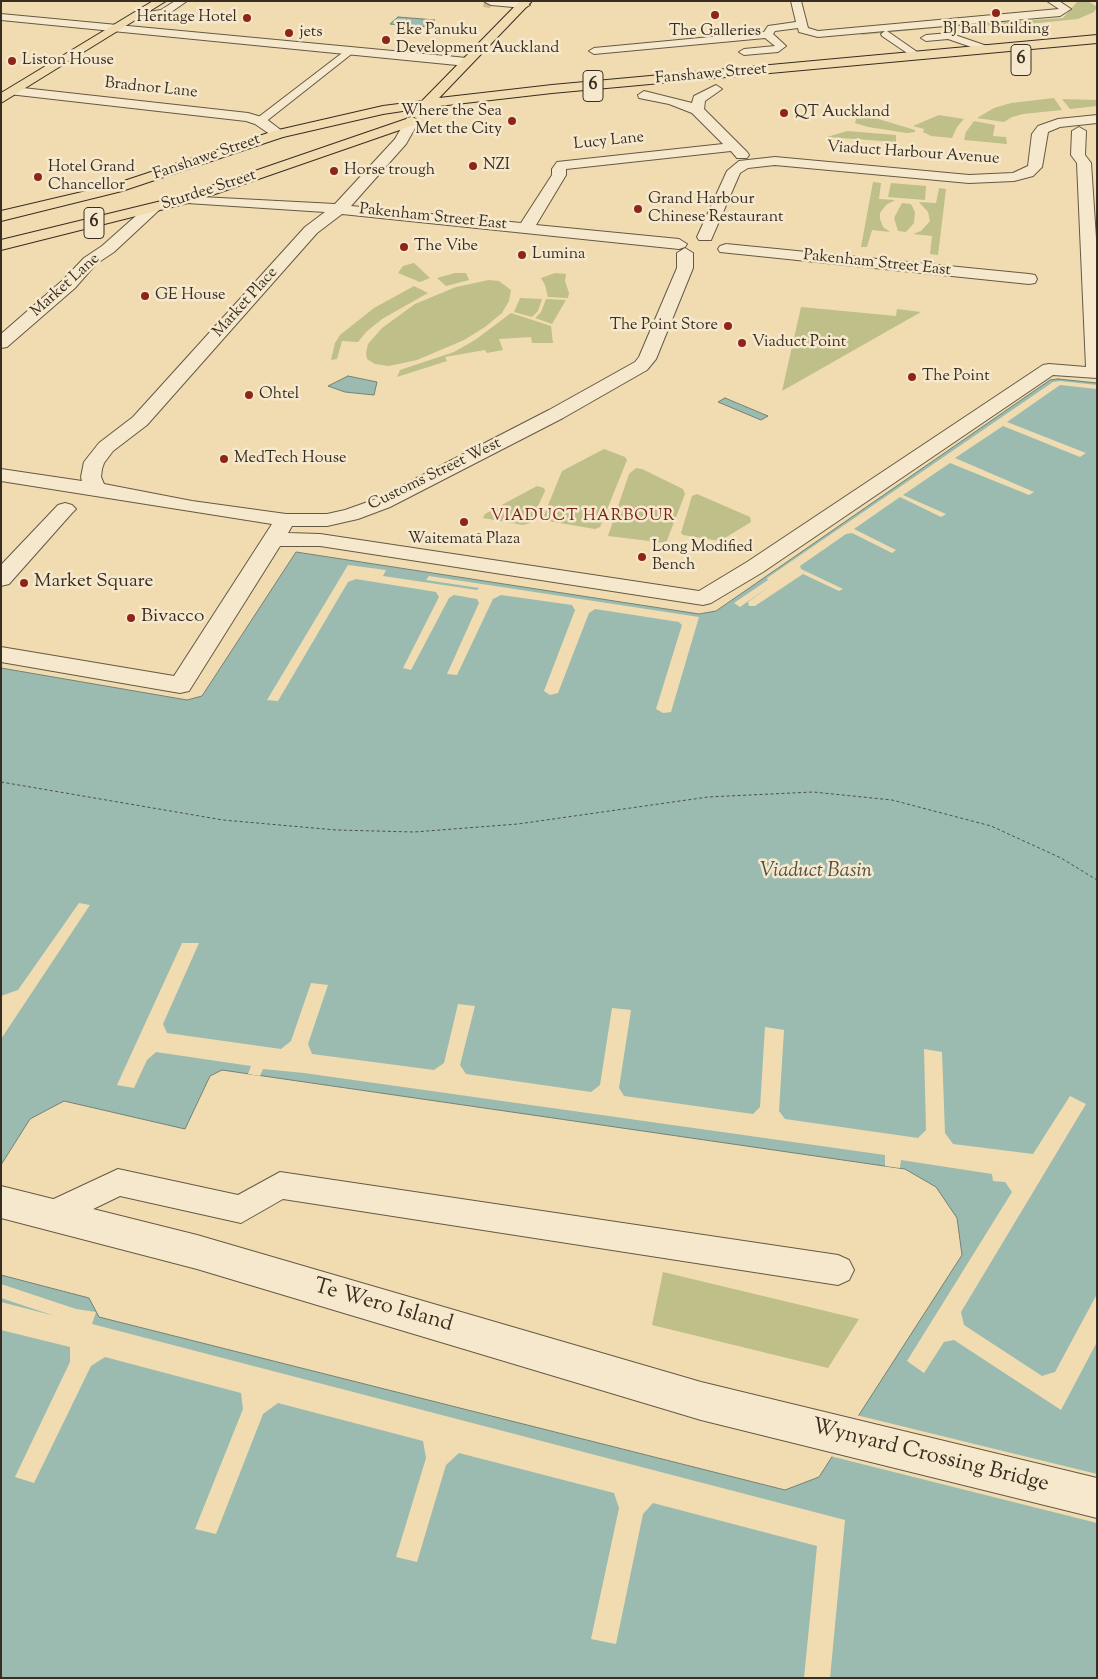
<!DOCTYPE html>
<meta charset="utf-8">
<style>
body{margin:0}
#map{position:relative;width:1098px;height:1679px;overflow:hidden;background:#f1dcb1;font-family:"Sorts Mill Goudy",serif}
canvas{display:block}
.frame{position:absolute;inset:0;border:2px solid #372d20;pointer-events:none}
</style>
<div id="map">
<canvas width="1098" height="1679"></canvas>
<div class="frame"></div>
</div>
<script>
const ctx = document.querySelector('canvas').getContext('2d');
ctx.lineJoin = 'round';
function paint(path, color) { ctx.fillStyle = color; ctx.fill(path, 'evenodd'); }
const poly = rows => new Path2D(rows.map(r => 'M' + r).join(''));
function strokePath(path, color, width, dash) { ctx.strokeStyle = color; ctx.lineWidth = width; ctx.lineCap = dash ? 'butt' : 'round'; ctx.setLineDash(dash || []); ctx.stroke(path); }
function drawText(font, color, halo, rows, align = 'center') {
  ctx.font = font + ' "Sorts Mill Goudy",serif'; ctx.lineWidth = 5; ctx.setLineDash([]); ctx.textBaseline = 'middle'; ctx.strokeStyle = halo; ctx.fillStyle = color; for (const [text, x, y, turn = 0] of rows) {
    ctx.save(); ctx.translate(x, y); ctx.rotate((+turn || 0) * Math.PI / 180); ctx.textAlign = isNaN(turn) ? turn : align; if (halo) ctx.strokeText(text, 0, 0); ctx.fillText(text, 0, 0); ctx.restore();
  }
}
paint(poly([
 [1078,1,1088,1,1097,7,1094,12,1078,19,997,27,978,24,862,35,858,32,989,21,993,23,1063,18],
 [1054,98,1062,110,1023,114,1012,117,1004,122,977,118,994,108,1011,103],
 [1062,99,1097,100,1097,106,1070,109],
 [854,115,865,115,915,130,915,132,907,133,868,127,855,123,856,119],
 [939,115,964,119,957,127,952,138,931,136,923,132,924,129,913,126],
 [974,121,995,125,993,136,1006,137,1007,144,964,140,966,132],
 [847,131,896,135,896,142,827,137],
 [873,182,881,183,879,199,895,200,886,205,880,213,880,219,883,227,890,232,872,230,867,247,861,247],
 [891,183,926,186,925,200,888,197],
 [939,188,946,189,938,255,930,254,932,236,913,234,921,231,930,221,928,212,919,202,936,203],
 [902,203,911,204,915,212,914,223,906,232,898,231,894,218],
 [414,263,430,278,420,282,398,273,403,266],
 [455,273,466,273,469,280,446,286,437,278],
 [555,273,566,274,565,281,569,293,568,298,548,297,545,285,541,278],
 [489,280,499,281,511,290,509,301,502,313,485,327,464,340,417,360,389,366,375,364,367,359,366,353,368,344,382,328,415,304,456,287],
 [414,286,428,293,382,319,366,332,358,342,342,341,337,359,331,360,335,343,340,335,374,308],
 [520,298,542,299,538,311,532,317,514,312],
 [546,299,566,300,552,324,535,318,541,312],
 [801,307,896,316,897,309,921,312,782,391],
 [511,313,551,326,553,343,532,343,531,337,499,339,503,350,487,353,485,350,445,357,447,361,397,377,400,370,454,352,475,340],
 [604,449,625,457,627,460,600,527,595,529,542,520,562,471],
 [636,468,642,469,683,489,685,494,666,543,608,536,629,474],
 [537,486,544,488,545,491,530,523,523,525,483,518,485,514],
 [697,494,750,517,751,522,720,541,683,535,681,533,692,496],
 [663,1272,859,1319,828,1368,652,1325]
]), '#bebf89');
const water = poly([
 [398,17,435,20,429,26,421,27,390,24,398,17],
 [348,376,377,382,374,395,345,392,328,386,348,376],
 [1058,379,1097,383,1097,1678,1,1678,1,1275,89,1298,99,1317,785,1490,819,1477,962,1255,957,1218,936,1187,905,1169,222,1070,210,1076,185,1129,64,1101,30,1119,1,1165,1,668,187,700,202,696,296,552,699,614,716,611,1050,380,1058,379],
 [725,398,768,416,761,420,718,402,725,398]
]);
paint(water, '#9bbbb0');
strokePath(water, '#738276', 1);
paint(poly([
 [1060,381,1097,385,1097,389,1060,385,1007,422,1086,453,1080,457,1003,426,955,458,1034,492,1029,495,950,463,903,495,946,514,941,517,900,497,854,529,896,550,892,553,852,533,846,534,800,566,801,569,843,589,839,591,803,574,755,606,749,606,748,602,771,585,740,607,734,603,768,580,767,578,1053,382],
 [348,565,386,570,383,576,477,590,479,588,426,580,429,576,699,617,671,712,663,713,656,709,682,625,679,622,595,609,589,613,558,693,550,695,544,691,575,610,572,605,501,595,493,599,457,675,447,674,479,603,477,599,454,595,449,598,411,670,403,668,439,597,436,592,356,579,348,582,278,701,267,700],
 [79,903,90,905,1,1039,1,996,18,990],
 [182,943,199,943,163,1024,167,1033,281,1049,291,1041,311,983,328,985,308,1044,312,1054,434,1070,444,1063,458,1004,475,1006,460,1065,466,1074,591,1092,600,1085,612,1008,631,1010,619,1088,624,1096,753,1114,760,1107,765,1027,784,1030,779,1111,785,1119,918,1138,926,1130,924,1049,942,1052,945,1133,953,1144,1033,1154,1070,1096,1086,1104,961,1312,964,1325,1042,1376,1055,1372,1097,1294,1097,1342,1061,1410,954,1340,944,1342,924,1373,907,1361,1012,1192,1005,1182,993,1181,992,1174,901,1160,900,1168,885,1166,885,1155,304,1073,263,1069,260,1076,248,1074,251,1066,156,1052,147,1060,134,1088,117,1085],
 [1,1284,76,1309,96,1312,92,1324,845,1520,830,1678,804,1678,817,1546,653,1503,643,1514,616,1644,591,1639,619,1508,614,1493,459,1453,446,1465,417,1562,396,1557,426,1458,423,1441,278,1403,263,1414,216,1534,195,1529,243,1409,241,1393,105,1357,91,1366,34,1483,15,1477,70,1362,70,1347,1,1330,1,1302,55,1316,1,1298],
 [856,1415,1097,1474,1097,1523,830,1456]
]), '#f1dcb1');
strokePath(poly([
 [1,782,223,820,336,830,414,832,518,824,708,797,813,792,892,800,991,826,1061,858,1097,880]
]), '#505044', 1, [3, 2.5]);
strokePath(poly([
 [484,1,491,2]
]), '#ccb994', 12, [12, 6]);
const lane = poly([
 [175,1,187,1,167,15,135,20,130,17,135,14,161,10,175,1],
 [791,1,801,1,808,28,818,31,1059,9,1047,1,1059,1,1071,9,1060,16,887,31,920,54,920,58,916,59,882,36,881,34,885,31,818,37,799,32,798,28,775,31,773,34,786,46,778,52,744,55,739,52,744,49,775,46,765,38,594,54,589,51,594,48,764,32,768,26,796,22,791,1],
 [949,33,990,47,991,49,986,52,948,39,926,41,921,38,926,35,949,33],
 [350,47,355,50,354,52,264,123,256,123,256,119,350,47],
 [118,1169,238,1195,280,1172,838,1255,849,1260,854,1270,849,1280,838,1285,283,1199,241,1223,120,1196,54,1228,43,1224,39,1214,43,1204,118,1169]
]);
const street = poly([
 [520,1,530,5,524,8,491,5,485,2,520,1],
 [1,14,467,58,473,62,467,66,1,20,1,14],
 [716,85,722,89,705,101,704,109,747,152,749,155,747,158,737,158,731,151,566,169,566,175,536,225,679,239,687,244,685,247,679,249,342,214,317,233,147,425,113,451,104,463,102,469,101,477,104,484,192,501,286,514,327,514,345,510,376,499,549,410,635,362,639,357,677,268,677,253,685,248,693,253,693,268,656,359,647,370,563,418,390,507,358,519,327,526,292,526,288,533,320,534,699,591,747,562,1043,365,1049,364,1086,367,1077,163,1071,155,1072,131,1079,127,1086,131,1085,155,1091,163,1097,253,1097,378,1053,375,763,572,711,603,703,605,320,546,280,546,189,691,180,693,1,662,1,647,174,676,272,524,1,481,1,469,82,481,81,477,84,462,99,443,133,417,305,227,325,212,187,203,182,202,180,199,182,196,335,204,395,139,407,118,412,117,419,121,406,144,351,206,521,223,552,175,552,169,557,162,723,144,692,113,669,104,639,98,638,95,644,91,692,103,694,96,716,85],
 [14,87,248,113,265,118,286,134,284,137,274,137,255,124,246,121,9,94,8,91,14,87],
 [1097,115,1097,123,1060,127,1048,132,1042,167,1033,176,1014,181,969,183,775,165,748,168,740,173,711,240,699,240,697,237,727,171,739,161,775,157,969,175,1013,173,1028,166,1032,134,1038,126,1058,119,1097,115],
 [152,204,160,209,157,212,114,252,96,264,75,288,7,347,1,348,1,334,63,280,84,258,102,246,147,206,152,204],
 [726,244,1029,274,1035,275,1037,279,1035,283,1029,284,720,252,718,249,720,246,726,244],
 [65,503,72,505,76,509,72,513,9,584,1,586,1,565,58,505,65,503],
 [1,1186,197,1235,701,1382,1097,1478,1097,1518,701,1420,197,1269,1,1218,1,1186]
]);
const primary = poly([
 [153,1,166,1,1,103,1,93,153,1],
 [520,1,532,1,439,98,552,85,1097,35,1097,43,552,93,430,107,422,112,416,109,383,114,283,137,122,191,1,221,1,211,112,185,274,131,383,106,422,101,520,1],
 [412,117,419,121,417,124,192,202,1,250,1,240,182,196,412,117]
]);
strokePath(lane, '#665944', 2);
strokePath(street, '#665944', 2);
strokePath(primary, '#372d20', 2);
paint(lane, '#f6e8cc');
paint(street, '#f6e8cc');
paint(primary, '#f1dcb1');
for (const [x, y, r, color] of [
 [996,13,5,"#8f2418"],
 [715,15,5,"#8f2418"],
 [247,18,5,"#8f2418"],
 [289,33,5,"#8f2418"],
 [386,40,5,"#8f2418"],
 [12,61,5,"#8f2418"],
 [784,113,5,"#8f2418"],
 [512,121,5,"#8f2418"],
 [473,166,5,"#8f2418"],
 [334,171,5,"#8f2418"],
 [38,177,5,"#8f2418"],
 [638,209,5,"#8f2418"],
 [404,247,5,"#8f2418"],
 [522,255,5,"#8f2418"],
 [145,296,5,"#8f2418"],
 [728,326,5,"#8f2418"],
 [742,343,5,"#8f2418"],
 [912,377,5,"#8f2418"],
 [249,395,5,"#8f2418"],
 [224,459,5,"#8f2418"],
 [464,522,5,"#8f2418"],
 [642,557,5,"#8f2418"],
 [24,583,5,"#8f2418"],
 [131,618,5,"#8f2418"]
]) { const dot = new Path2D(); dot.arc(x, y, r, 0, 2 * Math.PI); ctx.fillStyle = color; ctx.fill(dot); strokePath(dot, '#f6e8cc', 2); }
drawText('16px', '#372d20', '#f6e8cc', [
 ["Heritage Hotel",237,18,"right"],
 ["BJ Ball Building",996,30,"center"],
 ["Eke Panuku",396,31],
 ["Development Auckland",396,49],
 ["The Galleries",715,32,"center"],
 ["jets",299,33],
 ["Liston House",22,61],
 ["Where the Sea",502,112,"right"],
 ["Met the City",502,130,"right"],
 ["QT Auckland",794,113],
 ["NZI",483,166],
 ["Hotel Grand",48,168],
 ["Chancellor",48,186],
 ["Horse trough",344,171],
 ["Grand Harbour",648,200],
 ["Chinese Restaurant",648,218],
 ["The Vibe",414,247],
 ["Lumina",532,255],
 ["GE House",155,296],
 ["The Point Store",718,326,"right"],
 ["Viaduct Point",752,343],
 ["The Point",922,377],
 ["Ohtel",259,395],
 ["MedTech House",234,459],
 ["Waitematā Plaza",464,540,"center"],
 ["Long Modified",652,548],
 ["Bench",652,566]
], 'left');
drawText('16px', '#372d20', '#f6e8cc', [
 ["Fanshawe Street",711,75,-5],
 ["Bradnor Lane",151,89,6],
 ["Lucy Lane",609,142,-6],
 ["Viaduct Harbour Avenue",913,154,4],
 ["Fanshawe Street",207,158,-19],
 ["Sturdee Street",209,191,-18],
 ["Pakenham Street East",433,218,6],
 ["Pakenham Street East",877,264,6],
 ["Market Lane",66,286,-42],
 ["Market Place",246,303,-48],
 ["Customs Street West",435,475,-26]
]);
ctx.letterSpacing = '1px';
drawText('16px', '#7a1f14', '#f6e8cc', [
 ["VIADUCT HARBOUR",583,517]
]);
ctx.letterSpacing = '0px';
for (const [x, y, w] of [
 [1021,60,20],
 [593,86,20],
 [94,223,20]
]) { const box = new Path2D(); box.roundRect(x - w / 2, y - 15.5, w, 31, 4); ctx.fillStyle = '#f6e8cc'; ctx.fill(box); strokePath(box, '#372d20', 1); }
drawText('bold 18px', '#372d20', null, [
 ["6",1021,60],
 ["6",593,86],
 ["6",94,223]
]);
drawText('19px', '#372d20', '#f6e8cc', [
 ["Market Square",34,583],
 ["Bivacco",141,618]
], 'left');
drawText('italic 20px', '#505044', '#f6e8cc', [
 ["Viaduct Basin",816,873]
]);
drawText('22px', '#372d20', '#f6e8cc', [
 ["Te Wero Island",383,1307,16],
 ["Wynyard Crossing Bridge",930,1457,14]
]);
</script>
